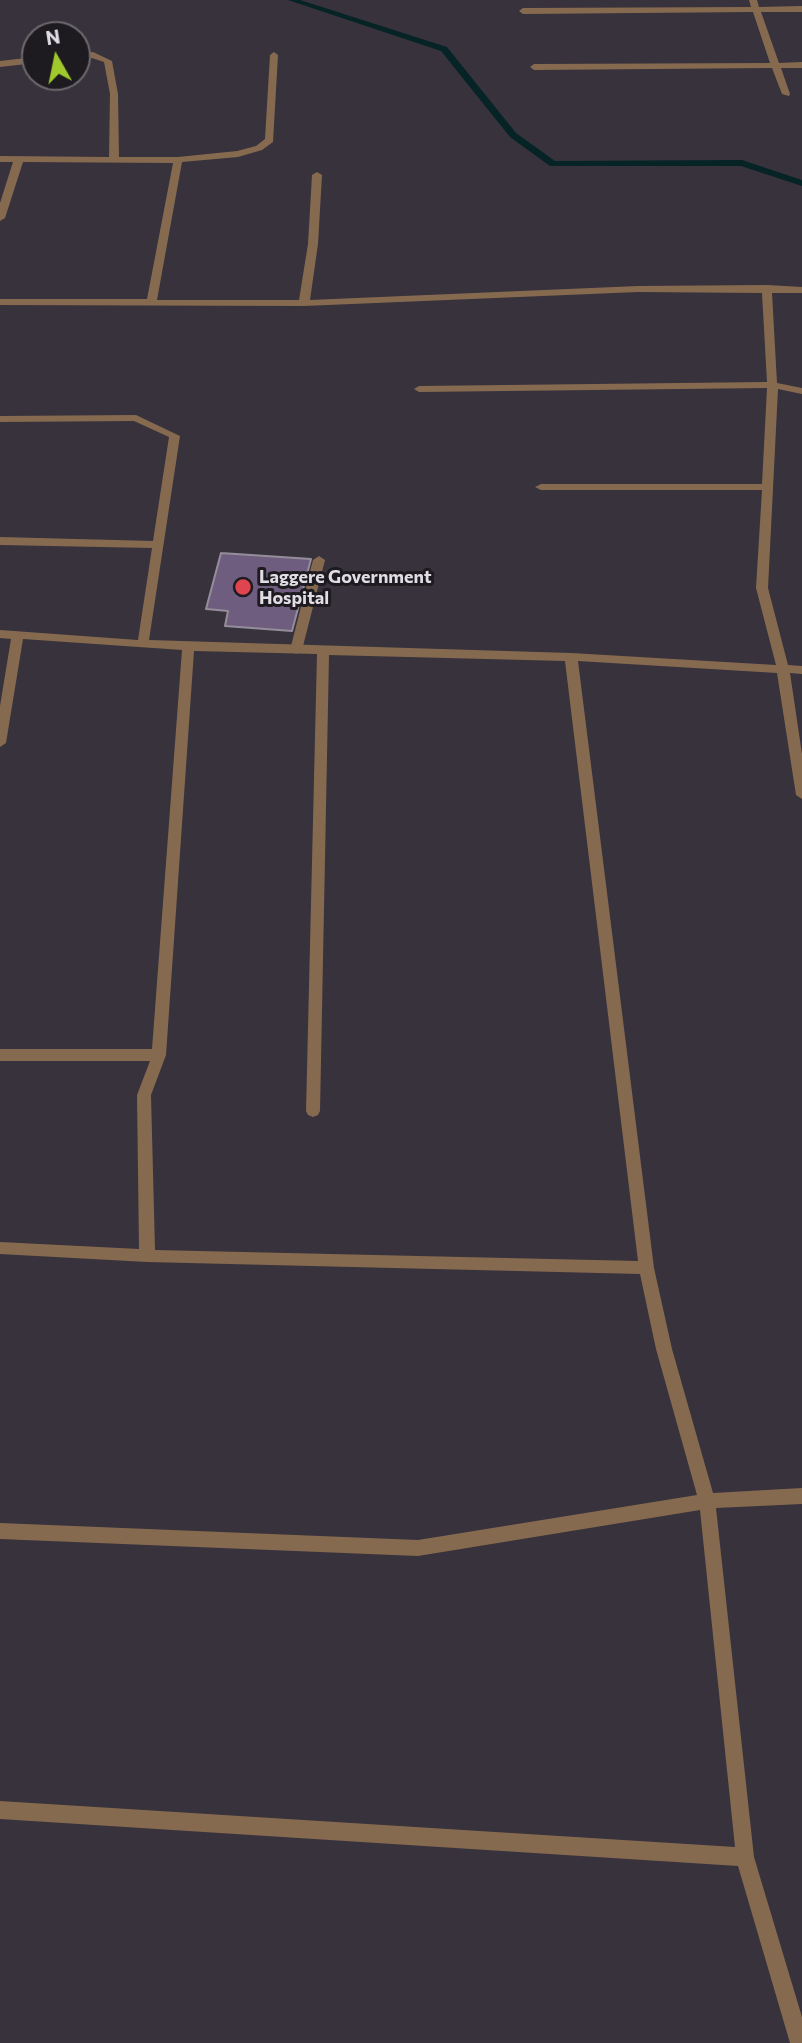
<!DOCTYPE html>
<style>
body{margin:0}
#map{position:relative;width:802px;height:2043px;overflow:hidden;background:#38323d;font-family:Commissioner,sans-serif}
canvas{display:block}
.north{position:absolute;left:21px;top:21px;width:70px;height:70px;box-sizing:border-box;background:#1e1b20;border:2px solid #6c696e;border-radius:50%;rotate:351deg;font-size:19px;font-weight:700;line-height:28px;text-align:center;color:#e1dde4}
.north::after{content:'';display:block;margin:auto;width:24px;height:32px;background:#a0ca2c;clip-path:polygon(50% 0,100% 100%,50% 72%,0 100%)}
</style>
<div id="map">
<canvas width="802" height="2043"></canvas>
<div class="north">N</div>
</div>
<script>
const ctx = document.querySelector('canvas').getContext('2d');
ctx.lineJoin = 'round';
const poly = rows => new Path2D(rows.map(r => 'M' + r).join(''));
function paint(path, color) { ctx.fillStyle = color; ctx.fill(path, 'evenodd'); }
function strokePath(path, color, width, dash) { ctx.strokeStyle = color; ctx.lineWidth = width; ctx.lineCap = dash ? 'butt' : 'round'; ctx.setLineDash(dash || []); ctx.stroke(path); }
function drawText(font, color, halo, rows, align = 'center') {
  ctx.font = font + ' Commissioner,sans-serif'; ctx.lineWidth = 6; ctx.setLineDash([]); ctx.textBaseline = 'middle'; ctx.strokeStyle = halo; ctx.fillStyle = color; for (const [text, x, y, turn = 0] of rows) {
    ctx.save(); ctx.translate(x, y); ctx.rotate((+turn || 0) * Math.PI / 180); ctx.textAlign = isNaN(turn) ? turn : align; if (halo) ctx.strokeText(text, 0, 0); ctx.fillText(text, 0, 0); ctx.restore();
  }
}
paint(poly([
 [288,0,300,0,447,47,516,133,555,161,742,160,802,180,802,186,741,166,550,166,510,137,441,51,288,0]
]), '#062325');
const building = poly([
 [221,553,311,559,292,631,225,626,228,611,206,609,221,553]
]);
paint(building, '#6f5d7f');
strokePath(building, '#948d9a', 2);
paint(poly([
 [319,556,325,560,302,650,296,654,290,650,313,560,319,556]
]), '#866a4f');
paint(poly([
 [749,0,757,0,759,7,802,6,802,12,761,12,779,63,802,62,802,68,781,68,790,94,789,96,782,94,772,68,534,70,530,67,534,64,770,63,753,12,523,14,519,11,523,8,751,7,749,0],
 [93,52,112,61,118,94,119,157,178,157,237,151,256,146,265,139,270,55,274,52,278,55,273,142,262,150,238,157,182,162,157,300,299,300,308,244,312,175,317,172,322,175,318,244,310,300,638,286,767,285,802,287,802,293,772,293,777,383,802,388,802,394,778,389,768,588,788,665,802,666,802,674,790,673,802,754,802,799,796,795,777,673,578,661,654,1268,672,1349,713,1493,802,1488,802,1504,716,1508,754,1857,802,2017,802,2043,790,2043,738,1866,0,1819,0,1801,735,1847,700,1510,418,1556,0,1539,0,1523,418,1540,697,1495,656,1349,640,1274,147,1262,0,1254,0,1242,139,1249,137,1095,150,1061,0,1061,0,1049,152,1049,182,650,23,639,6,743,0,747,0,706,11,639,0,638,0,630,138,640,152,548,0,545,0,537,153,541,169,437,134,421,0,422,0,416,136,415,180,436,149,640,571,653,776,665,756,588,762,490,541,490,535,487,541,484,762,484,767,388,419,392,414,389,419,386,767,382,762,293,638,292,304,306,0,305,0,299,147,299,173,163,23,162,5,218,0,221,0,203,13,162,0,162,0,156,109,157,110,94,104,62,92,58,77,60,77,54,93,52],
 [194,651,317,654,306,1111,308,1115,313,1117,318,1115,320,1111,329,655,565,661,638,1261,155,1250,151,1095,166,1055,194,651],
 [35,57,35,63,0,67,0,61,35,57]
]), '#866a4f');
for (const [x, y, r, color] of [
 [243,587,9,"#e0444e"]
]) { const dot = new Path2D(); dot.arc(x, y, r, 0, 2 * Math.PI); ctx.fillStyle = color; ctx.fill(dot); strokePath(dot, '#1e1b20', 2.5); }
drawText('bold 18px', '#e1dde4', '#1e1b20', [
 ["Laggere Government",259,577],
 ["Hospital",259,598]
], 'left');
</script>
